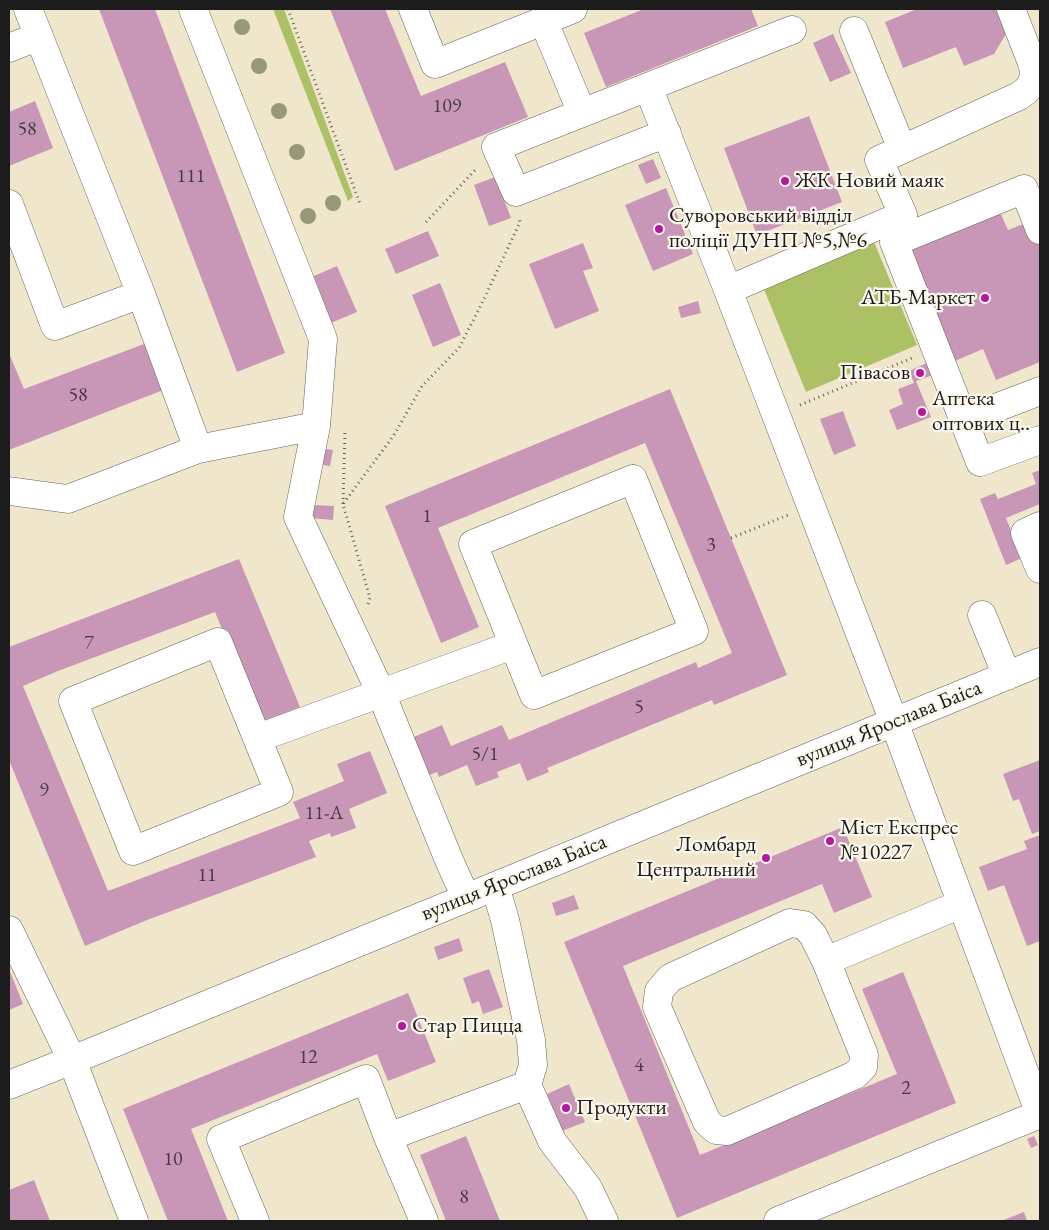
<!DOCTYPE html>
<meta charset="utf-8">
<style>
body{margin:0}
#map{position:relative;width:1049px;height:1230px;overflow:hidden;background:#f0e6cb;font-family:"EB Garamond",serif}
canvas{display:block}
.frame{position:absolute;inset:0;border:10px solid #1c1c1c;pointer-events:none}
</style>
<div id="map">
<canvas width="1049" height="1230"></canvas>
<div class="frame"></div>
</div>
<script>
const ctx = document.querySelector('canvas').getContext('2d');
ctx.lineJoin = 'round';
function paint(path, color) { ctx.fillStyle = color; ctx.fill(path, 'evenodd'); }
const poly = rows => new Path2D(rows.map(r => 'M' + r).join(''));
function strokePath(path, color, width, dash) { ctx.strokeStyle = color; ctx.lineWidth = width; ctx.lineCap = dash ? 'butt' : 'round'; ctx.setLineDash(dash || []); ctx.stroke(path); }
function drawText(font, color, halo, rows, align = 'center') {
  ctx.font = font + ' "EB Garamond",serif'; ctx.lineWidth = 4.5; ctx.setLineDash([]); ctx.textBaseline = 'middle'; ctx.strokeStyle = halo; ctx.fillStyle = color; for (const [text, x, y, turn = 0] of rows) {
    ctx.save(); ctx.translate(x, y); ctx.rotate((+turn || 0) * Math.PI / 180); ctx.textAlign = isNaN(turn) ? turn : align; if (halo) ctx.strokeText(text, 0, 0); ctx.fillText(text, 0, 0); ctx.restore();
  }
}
paint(poly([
 [273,9,284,9,353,197,348,201],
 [869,230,917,345,806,392,759,277]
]), '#acc165');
paint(poly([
 [99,9,155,9,285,353,237,372],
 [330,9,385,9,421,96,505,62,528,117,395,171],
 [644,9,751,9,758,26,606,87,584,33],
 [917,9,996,9,1006,34,994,54,964,66,956,47,903,68,885,22],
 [833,34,851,73,830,82,813,43],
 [35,101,53,148,9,166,9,112],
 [809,116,842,202,757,235,724,148],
 [653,159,661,178,646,184,638,165],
 [495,177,511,218,489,226,474,185],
 [666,188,693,254,653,271,625,205],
 [999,210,1008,230,1031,221,1040,244,1040,362,996,380,983,349,955,361,908,248],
 [428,231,439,256,396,274,385,249],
 [583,243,593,268,583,271,599,311,555,329,529,264],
 [337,266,357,312,326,325,307,279],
 [440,283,461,335,433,347,412,295],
 [698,301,701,313,681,318,678,307],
 [152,341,171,387,9,450,9,353,24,389],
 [929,362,933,375,916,381,931,417,897,430,889,410,903,404,898,389,914,383,909,371],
 [670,389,787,675,714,705,712,700,557,764,547,768,549,772,527,781,520,763,497,772,499,777,476,786,467,765,439,777,437,772,425,777,409,739,442,725,451,746,502,725,509,740,696,662,698,668,732,653,645,443,438,528,479,627,441,643,385,506],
 [843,411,856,446,834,455,820,419],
 [319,448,333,450,330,466,317,464],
 [1040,470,1040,504,1006,518,1022,558,1006,565,980,499,995,493,998,499,1036,484,1032,473],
 [311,505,334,506,333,520,310,518],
 [239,559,300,707,261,723,215,612,58,671,23,686,108,891,300,818,293,802,344,781,337,764,370,751,387,793,349,809,356,828,331,837,330,833,309,841,316,857,247,883,147,920,85,946,9,760,9,647],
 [1040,760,1040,831,1032,834,1019,799,1013,801,1003,774],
 [843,827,872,897,834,913,822,884,623,966,700,1155,897,1074,862,989,903,972,956,1103,677,1218,564,942],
 [1040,835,1040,941,1027,946,1004,885,988,891,979,867,1027,849,1024,841],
 [574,895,579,909,556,916,552,903],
 [459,938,463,951,438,960,434,947],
 [9,969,23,1004,9,1010],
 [489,969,503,1007,483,1014,479,1001,472,1004,463,978],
 [408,993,436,1062,388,1081,377,1054,191,1129,228,1221,168,1221,123,1109],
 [569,1084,585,1122,562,1131,547,1094],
 [466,1136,500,1221,446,1221,420,1155],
 [1034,1136,1038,1145,1031,1148,1027,1139],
 [34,1180,50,1221,9,1221,9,1190],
 [1024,1212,1027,1221,1001,1221]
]), '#c897b7');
const minor = poly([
 [28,9,141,294,198,449],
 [193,9,323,339,316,426,298,517,381,693,449,860,466,898],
 [413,9,435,64,573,9],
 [543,20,582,113],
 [854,31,902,149],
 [9,48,39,36],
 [648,87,728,290,894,722,1040,1114],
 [667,133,516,192,496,147,792,30],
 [9,204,55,326,141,294],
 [1040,230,1024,189,894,242,980,462,1040,440],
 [728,290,903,215,879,160,1019,96,1026,91,1030,86,1033,80,1034,71,1032,63,1011,9],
 [964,420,1040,391],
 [633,479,694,631,534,695,473,544,633,479],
 [9,491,68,499,198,449,316,426],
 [1040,526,1025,533,1040,569],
 [982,615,1007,676],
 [218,642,279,792,133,851,73,701,218,642],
 [258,738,513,645],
 [495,886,505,920,531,1040,533,1065,527,1085,552,1141,588,1188,604,1221],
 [790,923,804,925,813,935,826,961,864,1055,863,1067,855,1075,727,1131,716,1130,707,1122,657,1007,659,991,670,978,790,923],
 [9,930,72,1060,134,1221],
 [826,961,961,904],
 [9,1085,97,1050,1040,662],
 [388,1137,527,1085],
 [255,1221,221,1139,366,1079,388,1137,424,1221],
 [778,1221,1040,1114]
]);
strokePath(minor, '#666359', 29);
strokePath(poly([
 [288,9,360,204],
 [426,222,477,168],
 [800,405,912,358],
 [343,504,345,432],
 [731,538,788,515],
 [368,604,370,598,343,504,394,435,422,386,459,348,484,299,520,222,519,218]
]), '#666359', 3, [1, 4]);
strokePath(minor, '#fff', 28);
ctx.fillStyle = '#979779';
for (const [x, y] of [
 [242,27],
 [259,66],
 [279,111],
 [297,152],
 [333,203],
 [308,216]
]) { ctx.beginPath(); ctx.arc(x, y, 8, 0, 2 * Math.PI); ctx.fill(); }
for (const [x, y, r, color] of [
 [785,181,5,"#b5179e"],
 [659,229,5,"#b5179e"],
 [985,298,5,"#b5179e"],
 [920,373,5,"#b5179e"],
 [922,412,5,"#b5179e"],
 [830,841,5,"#b5179e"],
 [766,858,5,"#b5179e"],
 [402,1026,5,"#b5179e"],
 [566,1108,5,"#b5179e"]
]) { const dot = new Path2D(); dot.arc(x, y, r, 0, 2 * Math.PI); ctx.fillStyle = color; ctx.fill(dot); strokePath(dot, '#fbf7ec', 2); }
drawText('20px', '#473b43', null, [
 ["109",447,107],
 ["58",27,130],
 ["111",191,177],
 ["58",78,396],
 ["1",427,517],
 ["3",711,546],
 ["7",89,644],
 ["5",639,708],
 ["5/1",485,755],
 ["9",44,791],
 ["11-А",324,814],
 ["11",207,876],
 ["12",308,1058],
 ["4",639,1066],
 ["2",906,1089],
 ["10",173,1160],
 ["8",464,1198]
]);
drawText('22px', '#1c1c1c', '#fbf7ec', [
 ["ЖК Новий маяк",795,181],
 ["Суворовський відділ",669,216],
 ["поліції ДУНП №5,№6",669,241],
 ["АТБ-Маркет",975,298,"right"],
 ["Півасов",910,373,"right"],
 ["Аптека",932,399],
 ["оптових ц‥",932,424],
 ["Міст Експрес",840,828],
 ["№10227",840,853],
 ["Ломбард",756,845,"right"],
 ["Центральний",756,870,"right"],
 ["Стар Пицца",412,1026],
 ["Продукти",576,1108]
], 'left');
drawText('22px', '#1c1c1c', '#fbf7ec', [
 ["вулиця Ярослава Баіса",889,724,-22],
 ["вулиця Ярослава Баіса",514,878,-22]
]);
</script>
